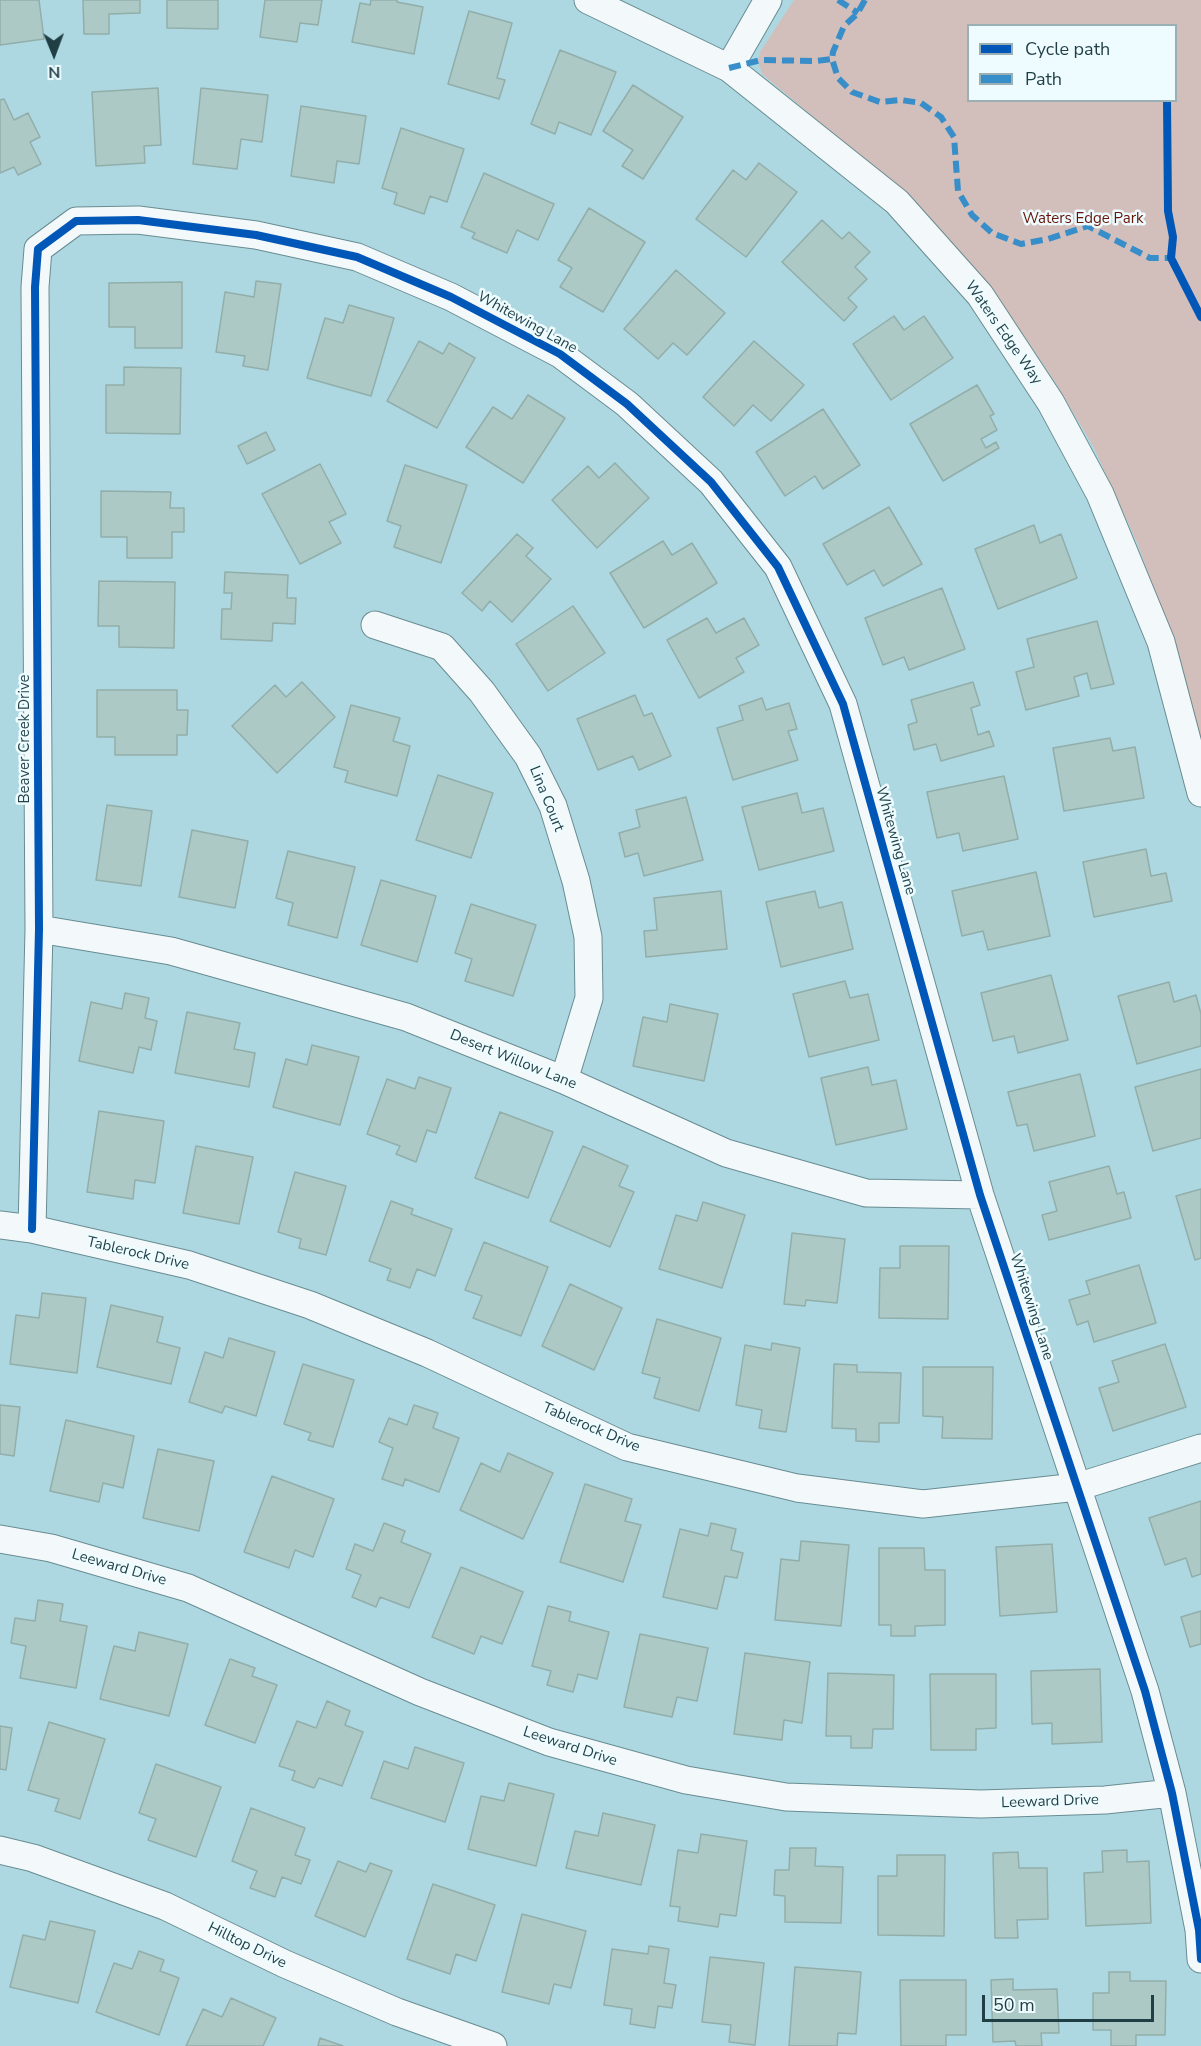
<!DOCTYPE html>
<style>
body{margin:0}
#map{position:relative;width:1201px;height:2046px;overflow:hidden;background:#aed8e1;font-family:"Nunito Sans",sans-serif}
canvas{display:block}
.legend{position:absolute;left:967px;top:24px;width:210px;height:78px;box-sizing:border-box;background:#eefcff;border:2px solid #9bb0b5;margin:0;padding:8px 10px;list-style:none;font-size:18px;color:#1f3f45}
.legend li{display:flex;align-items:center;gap:12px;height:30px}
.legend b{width:30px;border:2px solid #9bb0b5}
.north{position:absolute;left:24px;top:24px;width:60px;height:60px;-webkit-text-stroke:4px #eefcff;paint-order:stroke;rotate:179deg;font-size:16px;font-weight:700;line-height:24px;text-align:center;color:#1f3f45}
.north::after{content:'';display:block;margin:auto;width:21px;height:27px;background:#1f3f45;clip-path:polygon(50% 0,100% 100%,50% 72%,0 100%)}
.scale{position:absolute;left:982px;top:1995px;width:172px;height:27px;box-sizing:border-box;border:3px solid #1f3f45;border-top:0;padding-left:8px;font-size:18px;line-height:21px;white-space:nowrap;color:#1f3f45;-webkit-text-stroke:4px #eefcff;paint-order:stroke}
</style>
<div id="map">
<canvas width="1201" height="2046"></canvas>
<ul class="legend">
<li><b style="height:8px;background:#0057b8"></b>Cycle path</li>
<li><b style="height:8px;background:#378ec9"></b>Path</li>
</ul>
<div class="north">N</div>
<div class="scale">50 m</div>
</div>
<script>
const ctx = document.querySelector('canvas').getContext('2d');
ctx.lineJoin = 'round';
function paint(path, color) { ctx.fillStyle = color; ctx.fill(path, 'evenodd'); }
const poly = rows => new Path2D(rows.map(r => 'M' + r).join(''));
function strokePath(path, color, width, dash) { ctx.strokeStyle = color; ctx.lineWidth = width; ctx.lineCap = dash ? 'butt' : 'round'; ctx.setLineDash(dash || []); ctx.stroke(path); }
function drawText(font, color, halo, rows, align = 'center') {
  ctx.font = font + ' "Nunito Sans",sans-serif'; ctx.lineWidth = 5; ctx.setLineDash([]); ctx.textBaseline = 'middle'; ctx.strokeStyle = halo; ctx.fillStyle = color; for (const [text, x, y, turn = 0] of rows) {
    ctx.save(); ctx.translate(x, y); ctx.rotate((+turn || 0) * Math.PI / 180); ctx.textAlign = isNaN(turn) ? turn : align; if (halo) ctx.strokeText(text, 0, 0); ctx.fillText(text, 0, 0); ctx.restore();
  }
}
paint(poly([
 [794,0,1201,0,1201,750,1171,638,1138,545,1094,448,1057,385,1014,321,957,252,896,186,762,74,758,61,760,52],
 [968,26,1176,26,1176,100,968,100]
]), '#d2beba');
const building = poly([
 [0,0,39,0,44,39,0,45,0,0],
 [83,0,140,0,140,13,109,14,109,34,84,34,83,0],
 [167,0,218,0,218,29,167,28,167,0],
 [265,0,322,0,318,25,300,23,297,42,260,37,265,0],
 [371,0,397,0,397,2,423,7,414,54,352,42,360,3,370,5,371,0],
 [469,11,512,23,497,78,505,80,499,99,448,84,469,11],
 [560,50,616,72,591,135,559,122,555,134,531,124,560,50],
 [633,85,683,117,643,179,622,166,633,150,603,131,633,85],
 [158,88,161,145,144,146,145,163,96,166,92,92,158,88],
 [201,88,268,95,262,142,241,139,237,169,193,164,201,88],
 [4,99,14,120,28,113,40,137,30,142,41,164,18,175,14,167,0,173,0,100,4,99],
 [301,106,366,116,359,164,337,161,334,183,291,176,301,106],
 [401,128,464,149,447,202,430,196,424,214,394,204,397,193,382,188,401,128],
 [759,163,797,192,746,257,696,219,733,170,746,180,759,163],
 [484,173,554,204,538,240,517,230,507,253,472,238,475,233,461,227,484,173],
 [589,208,645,242,603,312,560,287,572,268,558,260,589,208],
 [822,220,842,239,849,232,870,252,855,267,867,279,848,298,857,307,844,321,782,262,822,220],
 [676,270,725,313,687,355,673,343,658,359,624,329,676,270],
 [256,281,281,284,268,370,243,366,245,356,216,352,225,292,254,297,256,281],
 [182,282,182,348,135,348,135,327,109,327,109,283,182,282],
 [349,305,394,318,371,396,307,378,325,318,343,323,349,305],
 [894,316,904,330,924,316,953,358,891,400,853,344,894,316],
 [419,341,443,354,449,343,475,358,437,428,387,401,419,341],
 [754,341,804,385,771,421,753,405,734,426,703,397,754,341],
 [124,367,181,368,180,434,106,433,106,385,124,385,124,367],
 [977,385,994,414,990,416,997,430,981,439,986,448,996,442,999,448,943,481,910,424,977,385],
 [528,395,565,418,523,483,466,447,493,407,512,419,528,395],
 [823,409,860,465,823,489,815,476,785,496,756,452,823,409],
 [266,432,275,450,247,464,238,446,266,432],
 [615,463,649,498,597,548,552,500,588,466,599,478,615,463],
 [320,464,346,514,329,522,341,543,300,564,262,494,320,464],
 [405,465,467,485,441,563,394,547,401,526,387,521,405,465],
 [101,491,171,492,170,508,184,508,184,532,172,532,172,558,127,558,127,537,101,537,101,491],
 [889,507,922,564,883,586,874,570,847,585,823,544,889,507],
 [1034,525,1040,543,1061,534,1077,578,998,609,975,549,1034,525],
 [517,534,533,548,526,556,551,579,512,622,490,601,482,611,462,593,517,534],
 [663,541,672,555,692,543,717,583,644,628,610,573,663,541],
 [225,572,288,575,287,598,296,598,295,624,273,623,272,641,221,639,222,609,231,609,232,593,224,593,225,572],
 [99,581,175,582,174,648,119,647,119,626,98,626,99,581],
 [942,588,965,649,909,670,904,657,883,665,865,618,942,588],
 [573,606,605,653,548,691,516,644,573,606],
 [707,618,716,633,744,618,759,645,736,658,744,672,699,698,667,640,707,618],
 [1097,621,1114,684,1091,689,1087,673,1074,677,1079,696,1026,710,1016,672,1034,667,1027,639,1097,621],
 [302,682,335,717,277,773,232,726,275,685,286,697,302,682],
 [973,682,980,705,971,708,978,735,989,731,994,746,941,761,936,744,914,750,908,725,917,722,911,700,973,682],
 [97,690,177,690,177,710,188,710,187,735,177,735,177,755,115,755,115,737,97,737,97,690],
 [635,695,644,716,652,713,671,756,639,770,633,756,598,770,577,719,635,695],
 [762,698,766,710,789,703,797,729,788,731,798,760,733,780,717,728,743,720,739,706,762,698],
 [351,705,400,718,393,741,410,746,397,796,345,782,348,771,334,767,351,705],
 [1110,738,1113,751,1135,747,1144,798,1064,811,1053,748,1110,738],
 [438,775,493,793,471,858,416,840,438,775],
 [1004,776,1018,839,963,851,959,833,937,838,927,792,1004,776],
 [797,793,802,813,823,808,834,851,759,870,742,807,797,793],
 [686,797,703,860,644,876,638,853,625,857,619,833,640,827,636,810,686,797],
 [107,805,152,811,141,886,96,880,107,805],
 [192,830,248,841,235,908,179,897,192,830],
 [1146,849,1151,876,1166,873,1172,901,1094,917,1083,862,1146,849],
 [288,851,355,867,337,938,288,925,293,903,276,898,288,851],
 [1036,872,1050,936,988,950,983,931,962,936,952,891,1036,872],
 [381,880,436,896,417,962,361,945,381,880],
 [721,891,727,949,646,957,644,931,657,930,654,898,721,891],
 [815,891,819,908,842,902,853,949,781,967,766,902,815,891],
 [471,904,536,925,513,996,465,981,472,959,455,953,471,904],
 [1051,975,1068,1040,1018,1053,1014,1036,993,1041,981,993,1051,975],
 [845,981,850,998,868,994,879,1040,809,1057,793,994,845,981],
 [1169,982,1174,1002,1196,995,1201,1014,1201,1046,1137,1064,1118,996,1169,982],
 [125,993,149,998,145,1018,157,1021,151,1050,139,1047,133,1073,79,1061,91,1002,122,1009,125,993],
 [670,1004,718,1014,704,1081,633,1066,643,1017,667,1022,670,1004],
 [187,1012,240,1023,234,1049,255,1053,249,1087,175,1073,187,1012],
 [312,1045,359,1057,340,1125,273,1107,286,1059,307,1065,312,1045],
 [868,1067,872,1085,896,1080,907,1129,836,1145,821,1078,868,1067],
 [1201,1069,1201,1138,1153,1151,1135,1087,1201,1069],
 [1080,1074,1095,1136,1034,1151,1027,1124,1017,1126,1008,1092,1080,1074],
 [419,1077,451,1088,436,1133,427,1130,416,1162,396,1154,400,1146,367,1134,387,1079,415,1089,419,1077],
 [99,1111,164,1121,155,1183,135,1180,133,1199,87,1192,99,1111],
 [500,1112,553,1132,528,1198,475,1178,500,1112],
 [196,1146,253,1157,239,1224,183,1213,196,1146],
 [583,1146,628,1166,619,1186,634,1192,610,1247,550,1221,583,1146],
 [1109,1166,1117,1194,1124,1192,1131,1218,1049,1240,1042,1215,1057,1211,1049,1182,1109,1166],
 [295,1172,346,1186,326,1255,299,1248,301,1239,278,1232,295,1172],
 [1201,1189,1201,1258,1195,1260,1176,1196,1201,1189],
 [391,1201,413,1209,411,1214,452,1229,435,1276,417,1269,410,1288,387,1280,391,1269,369,1261,391,1201],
 [703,1202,745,1215,722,1288,659,1269,676,1215,697,1221,703,1202],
 [792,1233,845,1239,837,1303,806,1300,805,1306,784,1304,792,1233],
 [484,1242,548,1267,521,1336,473,1318,482,1296,465,1290,484,1242],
 [900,1246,949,1246,948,1319,879,1318,880,1268,900,1268,900,1246],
 [1139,1265,1156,1323,1094,1342,1088,1321,1077,1325,1069,1300,1090,1294,1086,1281,1139,1265],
 [570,1284,622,1308,594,1370,542,1346,570,1284],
 [42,1293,86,1298,77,1373,10,1364,16,1315,39,1318,42,1293],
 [111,1305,163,1317,157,1342,180,1348,171,1384,97,1367,111,1305],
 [657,1319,721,1338,699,1411,654,1398,660,1378,642,1373,657,1319],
 [229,1338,275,1352,256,1416,225,1406,222,1413,189,1402,205,1352,223,1358,229,1338],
 [772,1343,800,1348,786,1432,759,1428,762,1410,736,1405,745,1345,771,1350,772,1343],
 [1165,1344,1186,1407,1113,1431,1099,1388,1119,1382,1112,1361,1165,1344],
 [303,1364,354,1380,333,1447,308,1440,311,1433,284,1424,303,1364],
 [834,1364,857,1365,857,1372,901,1373,899,1423,879,1423,879,1442,856,1441,856,1429,832,1428,834,1364],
 [923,1367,993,1367,992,1439,942,1438,943,1417,923,1416,923,1367],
 [0,1405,20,1407,14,1456,0,1454,0,1405],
 [414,1405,438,1413,433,1428,459,1438,439,1492,405,1479,403,1486,382,1479,393,1448,379,1442,389,1418,407,1425,414,1405],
 [66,1420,134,1436,123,1488,103,1483,99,1502,50,1491,66,1420],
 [158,1449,214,1461,199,1531,143,1518,158,1449],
 [508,1453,553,1473,523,1539,460,1510,481,1463,500,1472,508,1453],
 [272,1476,334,1499,313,1557,295,1550,289,1568,244,1552,272,1476],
 [585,1484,632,1499,625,1521,641,1525,623,1582,560,1562,585,1484],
 [1201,1501,1201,1574,1192,1577,1186,1558,1165,1565,1149,1518,1201,1501],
 [384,1523,405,1531,401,1542,431,1554,409,1608,380,1597,376,1607,352,1597,361,1575,346,1569,355,1544,373,1551,384,1523],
 [711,1523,736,1529,731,1550,743,1553,737,1578,725,1576,717,1609,663,1597,680,1529,708,1536,711,1523],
 [801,1541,849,1545,841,1626,775,1620,781,1559,799,1561,801,1541],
 [1052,1544,1057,1612,1000,1616,996,1547,1052,1544],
 [879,1548,924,1548,925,1570,945,1570,945,1625,915,1626,915,1636,891,1636,891,1625,879,1625,879,1548],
 [461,1567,523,1592,502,1644,481,1636,474,1654,432,1637,461,1567],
 [38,1600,63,1604,60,1621,87,1626,76,1688,20,1678,26,1646,11,1643,15,1618,35,1621,38,1600],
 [548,1606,571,1612,569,1621,609,1632,597,1679,578,1674,573,1692,547,1685,551,1671,532,1666,548,1606],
 [1201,1611,1201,1644,1190,1647,1181,1617,1201,1611],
 [139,1632,188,1644,169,1716,100,1699,114,1646,135,1651,139,1632],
 [640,1634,708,1648,697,1701,677,1697,672,1717,624,1707,640,1634],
 [745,1653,810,1662,802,1723,784,1720,782,1740,734,1734,745,1653],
 [230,1659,255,1668,252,1676,277,1685,255,1743,205,1725,230,1659],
 [1100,1669,1102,1742,1052,1744,1052,1723,1032,1724,1031,1671,1100,1669],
 [828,1673,894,1675,893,1729,873,1729,872,1748,851,1748,851,1736,826,1736,828,1673],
 [930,1674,996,1674,996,1728,976,1729,976,1750,931,1750,930,1674],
 [327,1701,350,1711,345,1725,363,1732,342,1786,319,1778,314,1788,292,1780,295,1771,279,1766,297,1721,316,1728,327,1701],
 [49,1722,105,1739,80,1819,55,1811,59,1799,28,1790,49,1722],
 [0,1726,12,1728,6,1770,0,1769,0,1726],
 [415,1747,464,1763,445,1822,371,1798,384,1761,408,1769,415,1747],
 [156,1764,221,1787,196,1857,148,1840,156,1819,139,1813,156,1764],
 [509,1783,554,1794,536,1866,468,1849,481,1796,504,1801,509,1783],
 [251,1808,305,1828,295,1855,310,1860,301,1884,282,1877,275,1897,250,1888,257,1871,232,1861,251,1808],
 [603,1813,655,1825,641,1885,566,1868,575,1831,598,1836,603,1813],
 [701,1834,747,1841,736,1916,720,1914,718,1927,678,1921,680,1907,670,1906,678,1850,698,1853,701,1834],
 [790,1848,816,1848,815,1866,843,1867,841,1923,785,1922,785,1896,774,1895,775,1870,789,1870,790,1848],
 [1127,1850,1127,1862,1149,1861,1151,1923,1086,1926,1084,1873,1103,1872,1102,1851,1127,1850],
 [1018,1852,1019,1868,1047,1868,1048,1919,1017,1920,1018,1938,995,1938,993,1853,1018,1852],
 [897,1855,945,1855,944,1936,878,1935,878,1876,897,1876,897,1855],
 [338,1861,366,1872,370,1863,392,1871,365,1937,315,1916,338,1861],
 [433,1884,495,1905,476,1961,456,1954,450,1974,407,1959,433,1884],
 [522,1914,586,1931,571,1988,554,1984,549,2004,502,1992,522,1914],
 [50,1921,95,1931,78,2003,10,1987,23,1935,45,1940,50,1921],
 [649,1946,669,1949,664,1983,676,1985,672,2008,658,2006,655,2028,630,2024,632,2009,604,2005,612,1949,648,1954,649,1946],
 [139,1951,164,1960,160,1971,179,1978,159,2035,96,2012,114,1963,132,1969,139,1951],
 [710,1957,764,1963,755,2045,729,2042,731,2025,702,2022,710,1957],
 [795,1967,861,1972,856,2034,838,2033,837,2046,789,2046,795,1967],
 [1109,1972,1130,1972,1130,1981,1166,1981,1165,2035,1136,2035,1136,2046,1111,2046,1111,2030,1093,2030,1093,1993,1109,1993,1109,1972],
 [1013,1979,1013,1990,1057,1989,1059,2033,1041,2033,1042,2046,1016,2046,1015,2041,993,2042,991,1980,1013,1979],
 [900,1980,966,1980,966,2035,946,2035,946,2046,901,2046,900,1980],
 [231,1998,276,2018,263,2046,186,2046,203,2009,222,2017,231,1998],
 [320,2038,343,2046,318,2046,320,2038]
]);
paint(building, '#acc9c5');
strokePath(building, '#91aeaa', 1.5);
const minor = poly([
 [588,0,729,68,897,202,980,295,1051,403,1100,494,1161,642,1201,793],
 [729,68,768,0],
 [375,625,442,647,482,692,528,756,553,806,576,881,588,937,589,998,564,1080],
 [39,929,171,951,406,1017,564,1080,726,1153,866,1193,980,1195],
 [0,1225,32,1229,189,1265,310,1305,427,1353,627,1447,797,1488,923,1504,1077,1487,1201,1448],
 [32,1229,39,929,35,287,38,249,76,221,138,220,256,235,357,257,451,297,560,354,627,404,711,482,778,567,843,704,980,1195,1145,1691,1172,1793,1199,1930,1201,1959],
 [0,1539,51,1548,188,1588,420,1692,549,1742,686,1780,786,1797,981,1804,1105,1800,1172,1793],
 [0,1850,33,1858,165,1906,285,1964,397,2012,493,2046]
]);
strokePath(minor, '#688c92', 29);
strokePath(minor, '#f3f9fa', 27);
strokePath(poly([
 [838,0,858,13],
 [865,0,857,14,844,26,833,52,832,59,838,78,852,92,880,102,901,100,921,103,941,117,954,137,958,191,972,215,992,233,1021,244,1048,239,1088,226,1150,258,1171,258],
 [729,68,761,60,815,61,832,59]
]), '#378ec9', 6, [12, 6]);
strokePath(poly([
 [1167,100,1168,211,1173,237,1171,258,1201,317],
 [32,1229,39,929,35,287,38,249,76,221,138,220,256,235,357,257,451,297,560,354,627,404,711,482,778,567,843,704,980,1195,1145,1691,1172,1793,1199,1930,1201,1959]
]), '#0057b8', 8);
drawText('15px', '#671408', '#eefcff', [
 ["Waters Edge Park",1083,219]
]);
drawText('15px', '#1f3f45', '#eefcff', [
 ["Whitewing Lane",527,323,29],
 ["Waters Edge Way",1003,333,55],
 ["Beaver Creek Drive",25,739,-90],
 ["Lina Court",546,799,68],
 ["Whitewing Lane",895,841,74],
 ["Desert Willow Lane",513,1060,22],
 ["Tablerock Drive",138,1254,13],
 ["Whitewing Lane",1031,1307,72],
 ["Tablerock Drive",591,1428,23],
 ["Leeward Drive",119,1568,16],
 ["Leeward Drive",570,1747,18],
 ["Leeward Drive",1050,1802,-2],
 ["Hilltop Drive",247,1946,26]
]);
</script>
